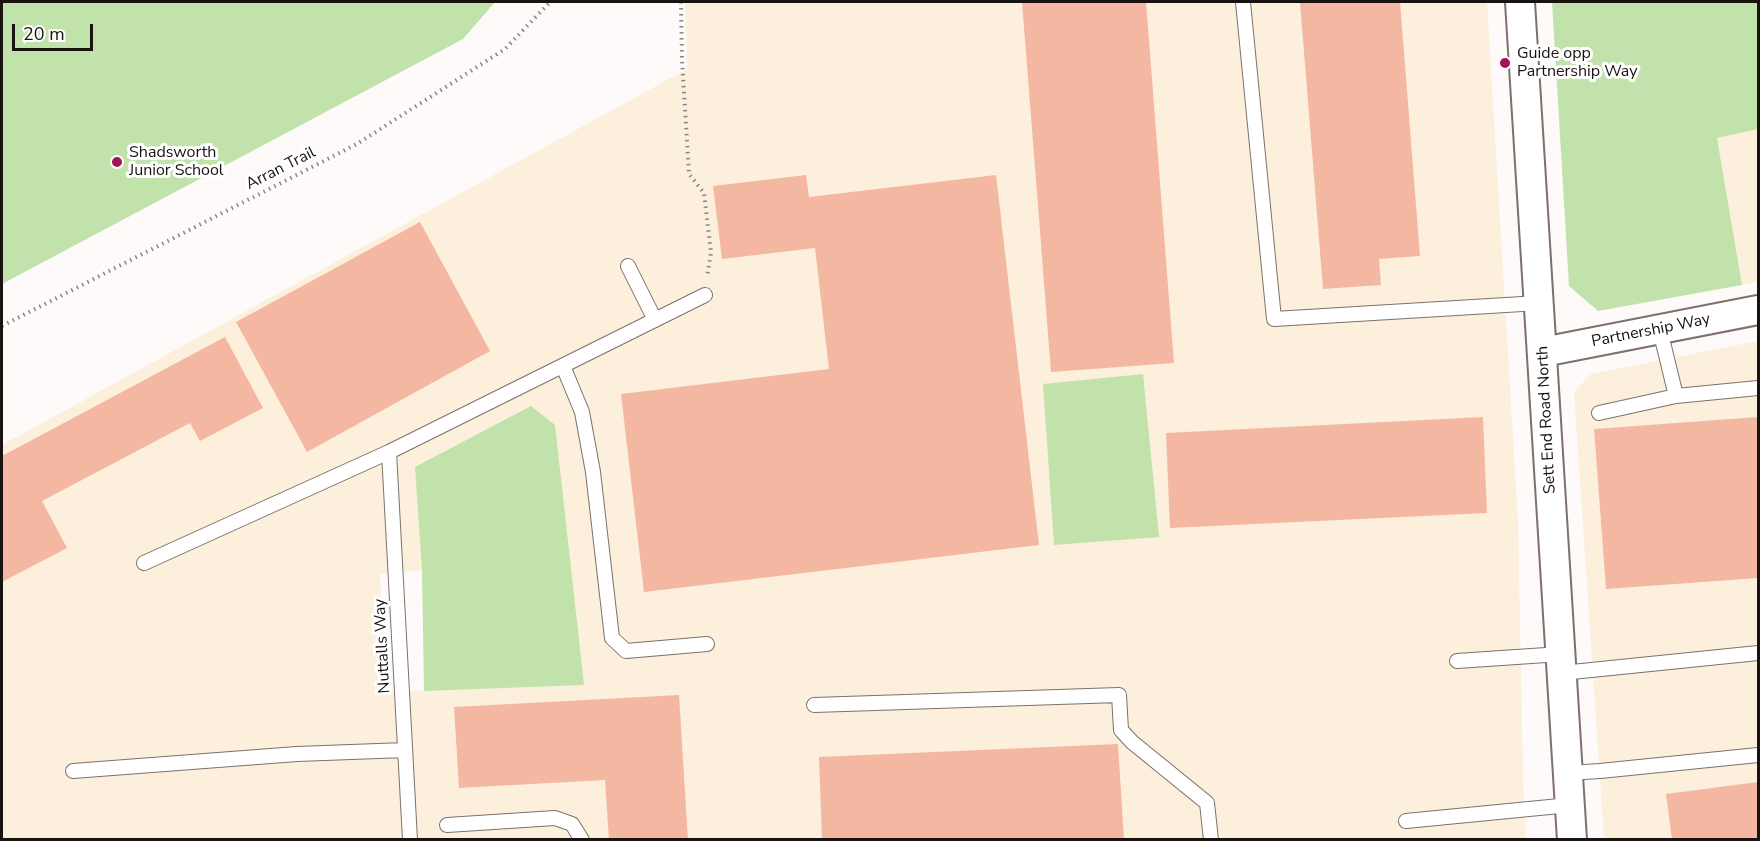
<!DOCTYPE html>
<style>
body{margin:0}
#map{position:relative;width:1760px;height:841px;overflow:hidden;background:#fdfaf9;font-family:"Nunito Sans",sans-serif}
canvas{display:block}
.frame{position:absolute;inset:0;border:3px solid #181210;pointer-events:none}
.scale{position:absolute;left:12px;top:24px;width:81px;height:27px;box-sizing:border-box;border:3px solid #181210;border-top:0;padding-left:8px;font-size:18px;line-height:21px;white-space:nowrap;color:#181210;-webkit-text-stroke:4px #fff;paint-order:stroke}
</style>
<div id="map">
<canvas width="1760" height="841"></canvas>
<div class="frame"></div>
<div class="scale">20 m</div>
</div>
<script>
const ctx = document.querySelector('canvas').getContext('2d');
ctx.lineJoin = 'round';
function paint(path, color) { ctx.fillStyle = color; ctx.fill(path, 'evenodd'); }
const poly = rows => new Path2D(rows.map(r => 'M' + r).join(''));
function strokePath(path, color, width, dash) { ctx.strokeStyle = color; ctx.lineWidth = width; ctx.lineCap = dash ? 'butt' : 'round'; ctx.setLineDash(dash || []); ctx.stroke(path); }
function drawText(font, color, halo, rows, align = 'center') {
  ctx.font = font + ' "Nunito Sans",sans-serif'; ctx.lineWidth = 6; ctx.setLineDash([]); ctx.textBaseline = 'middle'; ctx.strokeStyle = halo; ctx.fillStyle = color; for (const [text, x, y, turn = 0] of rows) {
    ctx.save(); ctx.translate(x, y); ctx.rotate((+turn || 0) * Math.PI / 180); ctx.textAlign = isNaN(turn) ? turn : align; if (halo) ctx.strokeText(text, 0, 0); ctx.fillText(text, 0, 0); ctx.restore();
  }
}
paint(poly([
 [685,2,1487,2,1518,522,1523,777,1526,839,2,839,2,445,687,69],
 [422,570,584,685,386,692,380,574],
 [1758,129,1758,281,1742,285,1717,138],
 [1758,341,1758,839,1604,839,1574,392,1591,374]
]), '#fcefdb');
paint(poly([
 [2,2,495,2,463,39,2,284],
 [1552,2,1758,2,1758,129,1717,138,1742,285,1598,311,1569,286],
 [1143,374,1159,537,1054,545,1043,384],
 [531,406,555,425,584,685,424,691,422,570,415,467]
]), '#c2e2ab');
paint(poly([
 [1022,2,1146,2,1174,363,1051,372],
 [1300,2,1400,2,1420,256,1379,259,1381,285,1323,289],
 [806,175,809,197,996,175,1039,545,644,592,621,394,829,369,815,248,722,259,713,186],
 [420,222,490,351,307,452,236,322],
 [225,337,263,408,200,441,190,423,42,501,67,548,2,582,2,456],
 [1483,417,1487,513,1170,528,1166,433],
 [1758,417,1758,578,1606,589,1594,429],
 [679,695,688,840,609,840,605,780,459,788,454,707],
 [1118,744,1124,840,822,840,819,757],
 [1758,782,1758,840,1672,840,1666,794]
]), '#f4b8a2');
const service = poly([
 [1243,2,1274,319,1539,303],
 [628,266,655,320],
 [1660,330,1676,396],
 [563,366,582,412,593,472,612,638,626,651,707,644],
 [1599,413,1676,396,1758,388],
 [389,452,410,840],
 [144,563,389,452,705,295],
 [1457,661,1561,654],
 [1562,673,1758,653],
 [814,705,1119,695,1121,730,1132,742,1207,803,1211,840],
 [73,771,297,754,405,750],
 [1568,773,1600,771,1758,755],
 [1406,821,1570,805],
 [447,825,555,818,572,824,582,840]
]);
const minor = poly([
 [1520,2,1572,840],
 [1543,352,1758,310]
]);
strokePath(service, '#7e706a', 16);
strokePath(minor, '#7e706a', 32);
strokePath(poly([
 [681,2,682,60,689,174,704,193,711,253,707,277],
 [2,326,357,144,505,49,550,2]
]), '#8b8685', 4, [1.5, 4.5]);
strokePath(service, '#fff', 14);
strokePath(minor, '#fff', 28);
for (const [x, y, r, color] of [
 [1505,63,6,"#a31357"],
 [117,162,6,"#a31357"]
]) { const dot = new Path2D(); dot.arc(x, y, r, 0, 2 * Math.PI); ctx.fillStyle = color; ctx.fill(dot); strokePath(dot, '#fff', 2); }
drawText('16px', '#181210', '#fff', [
 ["Guide opp",1517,54],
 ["Partnership Way",1517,72],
 ["Shadsworth",129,153],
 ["Junior School",129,171]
], 'left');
drawText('16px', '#181210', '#fff', [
 ["Arran Trail",281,169,-27],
 ["Partnership Way",1651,331,-11],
 ["Sett End Road North",1547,420,-93],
 ["Nuttalls Way",383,646,-93]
]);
</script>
